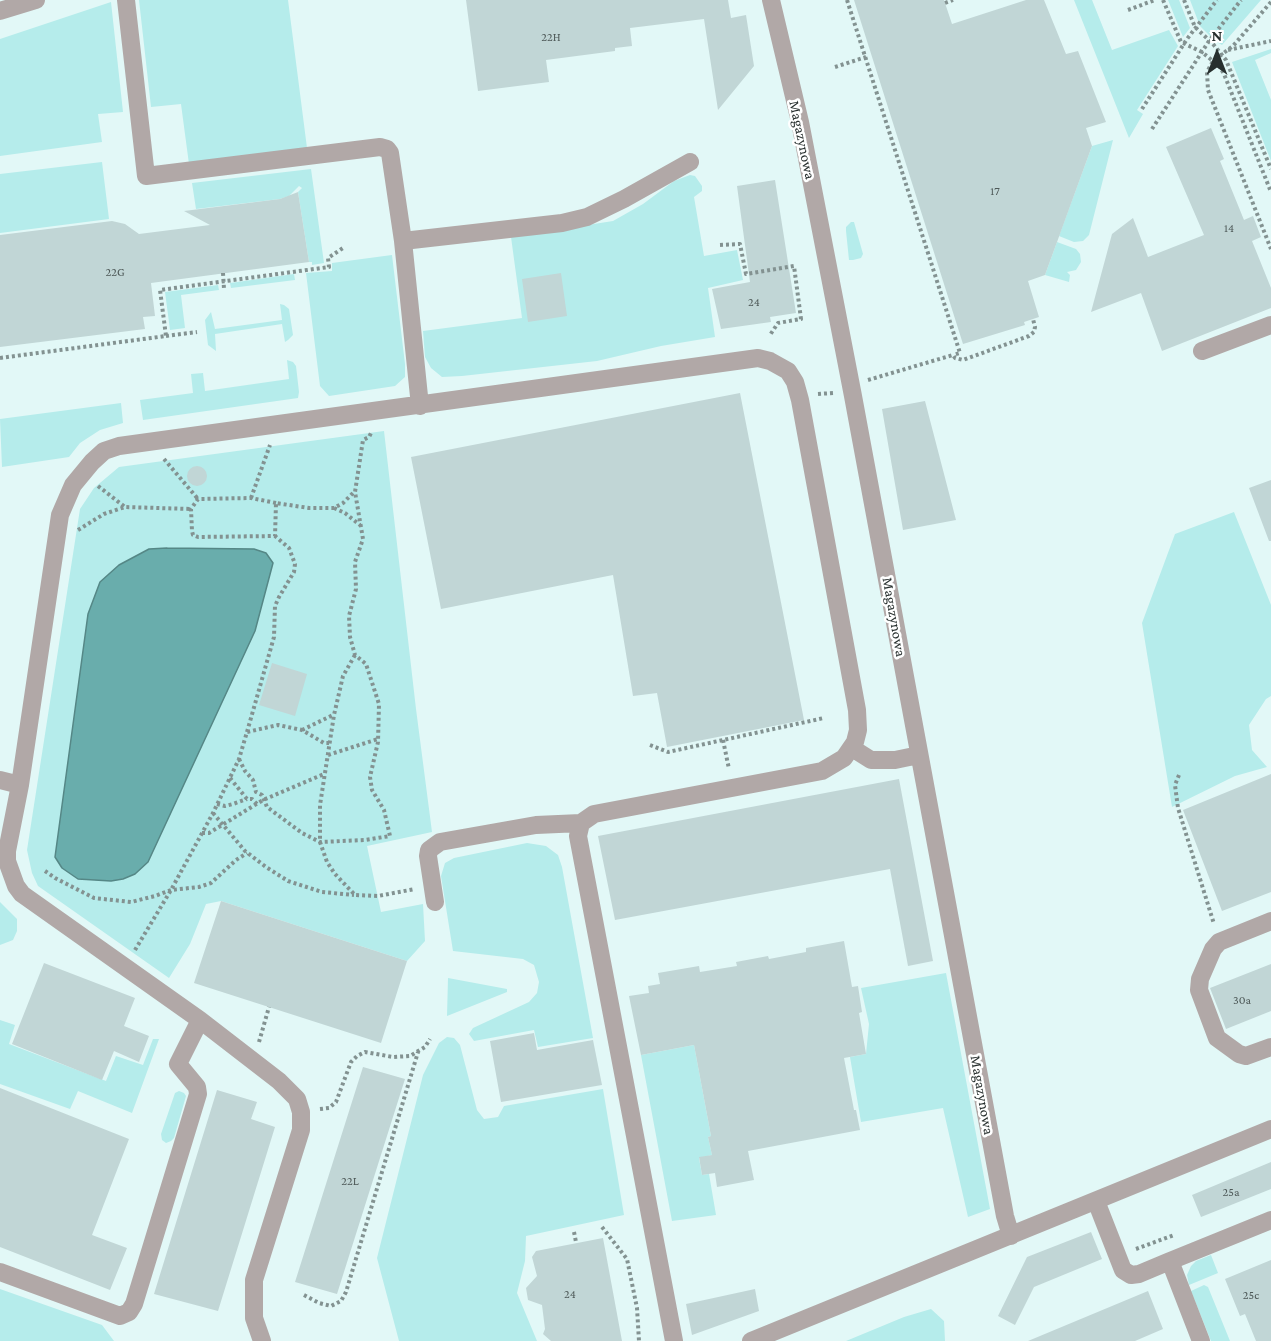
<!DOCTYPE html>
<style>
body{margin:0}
#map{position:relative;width:1271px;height:1341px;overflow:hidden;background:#e2f8f7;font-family:"Crimson Pro",serif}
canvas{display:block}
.north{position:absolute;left:1187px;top:24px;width:60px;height:60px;-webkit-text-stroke:4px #fff;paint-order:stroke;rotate:0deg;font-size:16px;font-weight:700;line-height:24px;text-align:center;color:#272f2e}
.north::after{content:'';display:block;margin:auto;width:21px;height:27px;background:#272f2e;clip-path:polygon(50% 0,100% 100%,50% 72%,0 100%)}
</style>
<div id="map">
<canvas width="1271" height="1341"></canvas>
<div class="north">N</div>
</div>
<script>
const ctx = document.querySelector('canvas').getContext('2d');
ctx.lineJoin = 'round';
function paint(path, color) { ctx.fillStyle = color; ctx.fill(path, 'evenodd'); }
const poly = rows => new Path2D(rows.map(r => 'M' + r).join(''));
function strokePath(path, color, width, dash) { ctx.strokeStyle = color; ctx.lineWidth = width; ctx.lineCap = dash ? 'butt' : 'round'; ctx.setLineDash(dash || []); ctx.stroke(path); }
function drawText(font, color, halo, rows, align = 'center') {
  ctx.font = font + ' "Crimson Pro",serif'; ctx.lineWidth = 5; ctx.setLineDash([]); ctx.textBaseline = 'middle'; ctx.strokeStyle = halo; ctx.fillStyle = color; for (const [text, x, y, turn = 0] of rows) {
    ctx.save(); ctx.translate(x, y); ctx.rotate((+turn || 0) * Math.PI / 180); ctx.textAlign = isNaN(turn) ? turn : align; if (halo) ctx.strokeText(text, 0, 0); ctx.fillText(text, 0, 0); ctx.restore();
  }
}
paint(poly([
 [139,0,288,0,307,148,189,164,181,104,151,107],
 [1074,0,1092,0,1112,50,1169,30,1178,46,1137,110,1143,114,1129,138],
 [1168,0,1179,0,1190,28,1183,37],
 [1190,0,1261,0,1222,45,1215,41,1200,26],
 [111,2,123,112,98,114,102,142,0,156,0,39],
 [1271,49,1271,53,1255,60,1271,100,1271,161,1232,62],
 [1113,140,1089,235,1083,241,1074,242,1059,236,1092,146],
 [102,162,109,219,0,233,0,174],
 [311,169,324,263,312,265,312,262,309,262,298,192,302,188,299,186,289,196,280,199,196,209,192,183],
 [690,175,695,176,702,186,702,191,694,197,704,256,737,250,743,280,708,288,715,337,661,346,597,361,462,376,442,377,431,368,425,357,423,331,522,318,511,237,613,221,643,204,674,181],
 [851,222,854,222,863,254,861,258,853,260,849,260,846,231,846,227],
 [1057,242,1076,249,1080,254,1081,262,1076,270,1067,272,1070,275,1069,282,1045,275],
 [392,255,405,364,405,377,395,386,329,396,320,386,306,273,332,271,332,263],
 [294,274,295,280,231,288,230,283],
 [218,285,219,290,181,295,185,328,170,330,165,292],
 [280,304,284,305,289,309,293,335,288,340,285,342,282,324,215,334,216,351,208,345,205,320,211,312,215,329,282,320],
 [287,360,293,362,296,366,299,392,298,398,143,420,140,400,193,393,191,374,203,373,205,391,289,379],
 [121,403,123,423,100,430,80,443,69,457,2,467,0,419],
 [384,431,416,709,432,832,367,846,381,912,423,904,425,941,407,961,221,901,206,904,190,944,169,978,38,886,32,873,27,850,80,509,94,488,119,467],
 [1234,512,1271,605,1271,696,1266,699,1249,725,1252,750,1267,767,1235,776,1172,807,1142,623,1175,534],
 [527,843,546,846,558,855,562,867,593,1038,538,1047,534,1030,474,1041,469,1034,473,1028,529,1002,537,993,539,982,534,965,523,959,453,951,441,876,445,863,454,858],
 [0,902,17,919,17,931,13,940,0,945],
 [946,973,990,1209,968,1217,943,1108,861,1122,850,1057,866,1054,869,1024,861,988],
 [448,978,507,989,507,992,447,1016],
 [0,1020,15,1025,9,1044,106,1081,116,1056,143,1065,153,1039,159,1039,132,1113,78,1091,70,1109,0,1084],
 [447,1037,454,1038,460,1045,477,1110,484,1119,498,1117,504,1106,603,1089,624,1215,526,1236,525,1261,517,1293,537,1341,399,1341,377,1258,423,1075,439,1043],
 [694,1045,711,1136,708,1137,712,1155,699,1158,702,1175,709,1174,716,1215,672,1221,641,1055],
 [179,1091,184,1093,186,1096,174,1138,171,1141,166,1143,162,1140,161,1134,175,1093],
 [1211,1255,1218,1273,1189,1285,1187,1275,1191,1266,1196,1261],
 [1204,1285,1208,1287,1230,1341,1211,1341,1191,1291],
 [0,1289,102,1325,114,1341,0,1341],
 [931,1309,944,1321,945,1341,846,1341,904,1317]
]), '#b5eceb');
const water = poly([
 [167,548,254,549,266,553,273,563,255,631,148,862,135,874,123,879,111,881,78,879,62,868,55,857,88,614,100,582,119,565,149,549,167,548]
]);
paint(water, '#69adac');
strokePath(water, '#558786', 1.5);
paint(poly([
 [466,0,728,0,731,18,746,15,754,66,718,110,704,19,630,28,632,46,615,48,615,51,546,60,549,82,478,91],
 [854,0,944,0,952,24,1026,0,1044,0,1066,54,1078,51,1106,122,1086,128,1092,146,1045,275,1028,281,1039,317,1024,322,1025,325,963,344],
 [1211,128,1224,159,1220,161,1244,220,1253,216,1261,237,1252,241,1271,288,1271,308,1162,351,1141,293,1091,312,1112,234,1133,218,1148,257,1204,235,1166,147],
 [775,180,796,313,770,317,771,322,721,329,712,289,750,282,737,186],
 [298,192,309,262,151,283,155,316,143,317,145,329,0,347,0,235,112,221,125,224,139,234,210,225,184,211,280,199],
 [561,273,567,316,528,322,522,279],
 [740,393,804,720,667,747,657,693,633,696,613,575,441,609,411,457],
 [925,401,956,520,903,530,882,409],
 '187 476a10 10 0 1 1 20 0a10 10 0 1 1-20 0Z',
 [1271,480,1271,541,1269,541,1249,488],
 [272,663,307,674,295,716,259,705],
 [1271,774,1271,892,1222,911,1183,810],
 [899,779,933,961,908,966,890,869,615,920,598,836],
 [221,901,407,961,381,1043,194,983],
 [844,941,852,987,858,986,862,1012,859,1013,866,1054,844,1058,854,1110,856,1110,860,1130,748,1151,754,1180,717,1187,715,1173,702,1175,699,1157,712,1155,708,1137,711,1136,694,1045,641,1055,629,996,649,993,648,986,660,984,658,973,699,966,700,972,737,966,736,962,768,956,769,959,806,952,806,948],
 [44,963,135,998,124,1026,149,1036,139,1062,114,1051,102,1080,12,1044],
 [1271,964,1271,1011,1226,1029,1210,988],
 [534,1033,537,1050,593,1040,602,1085,501,1102,490,1041],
 [363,1067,405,1079,337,1294,295,1282],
 [0,1088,129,1139,92,1235,127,1248,110,1290,0,1247],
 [217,1090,257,1102,251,1119,275,1127,218,1311,154,1294],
 [1271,1162,1271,1189,1201,1217,1192,1195],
 [1091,1232,1102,1259,1034,1287,1015,1325,998,1316,1027,1257],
 [603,1238,622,1341,551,1341,543,1334,545,1329,542,1305,528,1300,526,1288,537,1276,532,1257,536,1251],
 [1271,1260,1271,1341,1256,1341,1245,1314,1240,1316,1225,1279],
 [755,1289,759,1311,692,1335,686,1304],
 [1148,1291,1163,1329,1135,1341,1028,1341]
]), '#c1d6d6');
strokePath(poly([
 [847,0,960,353,953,355],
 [1163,0,1181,42,1202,52,1220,67,1224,74,1271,192],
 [1184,0,1195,27,1213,44,1226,60,1271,169],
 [1271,2,1233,46,1213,61,1207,72,1208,90,1271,249],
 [945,3,953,0],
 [1128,10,1155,0],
 [1228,50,1271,41],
 [835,67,866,57],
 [1142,109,1187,39,1217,0],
 [1152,129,1209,41,1241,0],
 [720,245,740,244,746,274,794,266,801,319,778,323,770,335],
 [223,273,224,289],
 [166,336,197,332],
 [0,358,166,336,160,290,329,267,328,258,343,248],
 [868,380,953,355,955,358,963,360,1029,336,1034,332,1035,327,1033,319],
 [818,394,833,393],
 [164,459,198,499],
 [98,486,125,507],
 [251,498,270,445],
 [276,503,251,498,198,499,191,509,192,531,193,535,198,537,275,536,276,503,309,508,334,508,343,503,354,492],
 [334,508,345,513,360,525],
 [78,530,104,514,125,507,191,509],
 [355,655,343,676,334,715,320,805,320,842,327,862,335,874,355,895,378,896,415,889],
 [302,730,333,715],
 [247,732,274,637,275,606,279,597,294,572,295,564,289,548,275,536],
 [723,740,729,769],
 [650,745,668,752,824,718],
 [328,755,378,739],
 [239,759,245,771,253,780,256,792,262,795,267,807,302,833,320,842,365,840,390,836,384,810,372,790,370,777,378,742,379,704,366,664,355,655,350,637,349,616,356,589,355,562,363,539,355,492,363,440,369,437,372,431],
 [1179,775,1175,785,1178,808,1214,924],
 [230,778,247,799,252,799,257,804],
 [217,804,225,806,233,804,247,799],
 [213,813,245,851,266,867,288,881,322,892,354,895],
 [202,833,209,833,263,800,324,774],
 [45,871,55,878,94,898,131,902,155,896,171,890,199,887,211,883,236,860,247,853],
 [135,950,171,890,213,813,239,759,247,732,278,725,302,730,324,743,329,743],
 [259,1042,269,1007],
 [320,1109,329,1108,336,1102,351,1062,357,1056,365,1052,393,1057,410,1056,425,1047,430,1039],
 [602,1227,627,1259,637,1308,639,1341],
 [574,1232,576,1242],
 [1136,1249,1174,1235],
 [304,1295,319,1303,331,1306,341,1301,346,1292,418,1052]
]), '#839291', 4, [3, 3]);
strokePath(poly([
 [126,0,146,176,380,147,387,149,390,153,403,241],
 [771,0,800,122,853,396,1005,1216,1011,1236],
 [0,11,36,0],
 [1202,351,1271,325],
 [420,406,403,241,562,223,587,217,624,199,690,162],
 [852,748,871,760,895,760,919,755],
 [0,780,20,785],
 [435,902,428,856,429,850,440,842,536,825,581,823],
 [1271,921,1219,942,1213,949,1200,979,1199,990,1217,1038,1239,1054,1246,1056,1271,1047],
 [1096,1201,1123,1270,1131,1275,1139,1274,1170,1261],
 [0,1272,120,1316,129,1312,134,1304,198,1094,197,1087,178,1064,200,1020],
 [262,1341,254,1318,254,1280,301,1130,301,1112,297,1099,279,1081,200,1020,22,894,16,886,7,861,7,851,20,785,60,515,73,485,92,462,104,451,119,446,758,358,770,361,788,371,795,382,800,400,857,710,858,730,855,742,844,758,822,771,594,814,581,823,578,836,674,1341],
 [751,1341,1271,1129],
 [1201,1341,1170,1261,1271,1220]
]), '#b1a8a7', 18);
drawText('12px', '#4e5958', null, [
 ["22H",551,37],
 ["17",995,191],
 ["14",1229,228],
 ["22G",115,272],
 ["24",754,302],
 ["30a",1242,1000],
 ["22L",350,1181],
 ["25a",1231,1192],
 ["24",570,1294],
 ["25c",1251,1295]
]);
drawText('15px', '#272f2e', '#fff', [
 ["Magazynowa",802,140,78],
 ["Magazynowa",894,617,80],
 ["Magazynowa",982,1095,80]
]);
</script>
